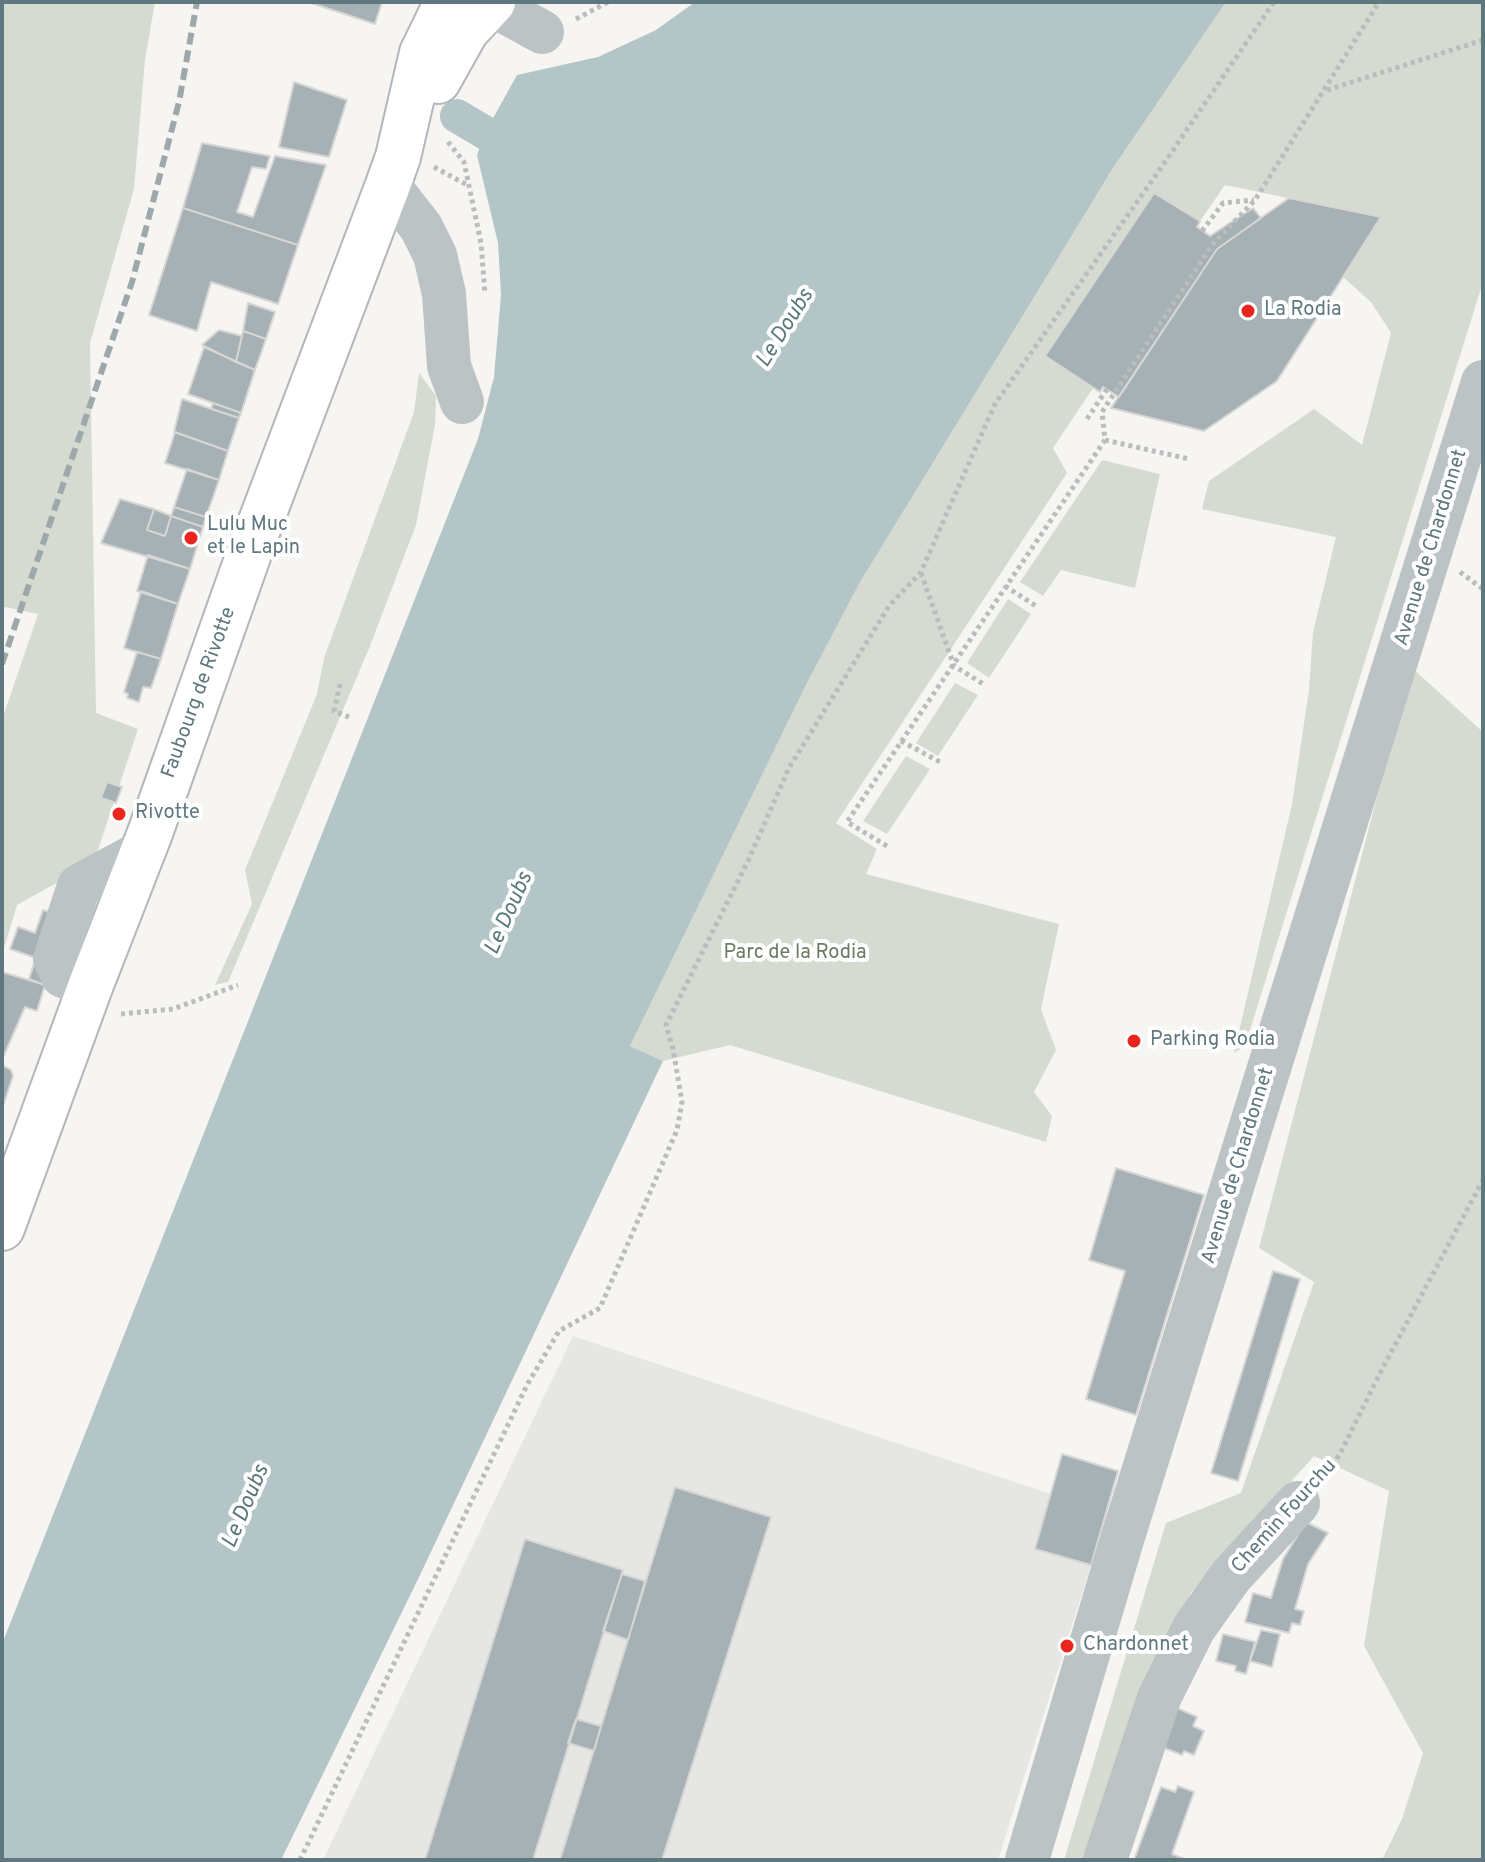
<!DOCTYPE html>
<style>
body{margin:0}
#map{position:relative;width:1485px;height:1862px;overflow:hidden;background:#f6f5f2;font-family:Overpass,sans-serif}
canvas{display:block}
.frame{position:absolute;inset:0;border:4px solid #5f777e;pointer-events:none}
</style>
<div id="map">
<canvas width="1485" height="1862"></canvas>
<div class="frame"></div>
</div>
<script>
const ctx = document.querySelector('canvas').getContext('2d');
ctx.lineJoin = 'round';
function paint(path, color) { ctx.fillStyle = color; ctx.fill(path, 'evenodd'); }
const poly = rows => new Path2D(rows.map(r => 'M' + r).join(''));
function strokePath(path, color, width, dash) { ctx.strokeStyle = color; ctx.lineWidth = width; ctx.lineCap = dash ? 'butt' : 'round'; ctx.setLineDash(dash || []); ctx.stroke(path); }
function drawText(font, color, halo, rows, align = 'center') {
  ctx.font = font + ' Overpass,sans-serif'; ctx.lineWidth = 8; ctx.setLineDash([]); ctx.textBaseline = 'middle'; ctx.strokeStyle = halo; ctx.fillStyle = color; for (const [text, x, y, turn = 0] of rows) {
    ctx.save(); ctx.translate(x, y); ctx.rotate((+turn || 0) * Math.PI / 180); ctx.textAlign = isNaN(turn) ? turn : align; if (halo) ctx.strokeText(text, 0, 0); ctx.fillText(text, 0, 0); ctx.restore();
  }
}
paint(poly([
 [573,1336,1051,1494,1035,1548,1091,1565,998,1860,323,1860]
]), '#e6e7e5');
paint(poly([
 [2,2,155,2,145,60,134,189,90,343,96,713,138,729,94,862,17,905,2,955,2,720,38,614,5,607,2,612],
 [1226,2,1483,2,1483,282,1245,1046,1234,1053,1292,804,1309,690,1313,632,1336,537,1202,509,1209,481,1314,409,1362,445,1391,333,1371,302,1342,276,1380,217,1225,185,1200,221,1155,193,1046,356,1093,388,1053,448,1067,473,836,823,877,849,866,874,1059,924,1041,1009,1056,1050,1034,1092,1052,1116,1046,1142,730,1045,663,1061,630,1046,806,685,859,584,1113,168],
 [419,373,436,396,435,425,416,525,370,646,228,982,215,985,252,904,245,870,317,694,324,658,414,412],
 [1102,460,1160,474,1135,588,1061,570,1043,596,1020,582],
 [1008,599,1031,614,989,678,967,663],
 [1411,667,1483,732,1483,1860,1382,1860,1402,1819,1423,1753,1364,1646,1389,1491,1314,1456,1191,1593,1129,1720,1084,1860,1064,1860,1166,1523,1241,1493,1314,1282,1259,1248],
 [955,683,978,695,938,756,916,743],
 [906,756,930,769,887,834,863,821]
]), '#d6dbd1');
paint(poly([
 [695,2,1226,2,1113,168,859,584,806,685,630,1046,663,1061,420,1575,281,1860,2,1860,2,1644,478,439,494,377,501,295,498,243,477,155,487,129,517,75,598,57,656,30]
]), '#b3c5c6');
strokePath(poly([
 [457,116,499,141,519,165]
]), '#b3c5c6', 34);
const building = poly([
 [308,2,382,2,375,24,308,2],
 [294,82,347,100,329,157,279,147,294,82],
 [202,143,270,156,266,169,252,167,237,212,253,217,275,156,326,165,298,245,183,208,202,143],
 [1154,193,1200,221,1197,227,1210,236,1253,208,1261,218,1217,249,1119,397,1103,387,1100,392,1045,356,1154,193],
 [1289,198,1381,217,1277,381,1204,431,1111,408,1217,249,1289,198],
 [183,208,298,245,278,304,211,282,197,331,149,315,183,208],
 [248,303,275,312,266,339,243,331,248,303],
 [219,330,242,336,236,362,202,345,219,330],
 [243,331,266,339,255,370,236,362,243,331],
 [204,347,255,370,241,413,188,394,204,347],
 [182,399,239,418,228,451,174,432,182,399],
 [213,403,241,413,239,418,211,409,213,403],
 [175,432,228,451,219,480,165,463,175,432],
 [187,469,219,480,206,517,174,507,187,469],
 [120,499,154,509,147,530,165,536,171,516,203,527,190,569,101,543,120,499],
 [174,507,206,517,203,527,171,516,174,507],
 [154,509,171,516,165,536,147,530,154,509],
 [148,555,190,569,178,604,137,591,148,555],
 [141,591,178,604,161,659,124,648,141,591],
 [137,652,161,659,151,688,143,687,139,702,127,698,128,694,124,692,137,652],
 [107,782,122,787,116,803,101,798,107,782],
 [43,910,78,922,45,985,29,979,36,958,10,949,18,927,35,933,43,910],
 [2,972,45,985,37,1011,25,1007,2,1060,2,972],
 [2,1065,11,1070,13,1076,2,1109,2,1065],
 [1116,1168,1204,1195,1136,1415,1086,1399,1125,1271,1089,1260,1116,1168],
 [1273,1271,1300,1279,1238,1481,1211,1473,1273,1271],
 [1062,1454,1118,1471,1091,1565,1035,1549,1062,1454],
 [675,1487,771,1517,662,1860,560,1860,675,1487],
 [1306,1522,1328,1533,1308,1564,1295,1609,1304,1611,1300,1625,1292,1623,1289,1633,1245,1622,1253,1593,1271,1598,1283,1559,1306,1522],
 [525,1539,623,1570,533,1860,425,1860,525,1539],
 [622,1574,645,1581,628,1640,603,1631,622,1574],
 [1261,1630,1280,1634,1272,1667,1250,1661,1261,1630],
 [1223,1634,1255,1642,1246,1674,1235,1671,1236,1666,1216,1661,1223,1634],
 [1175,1707,1197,1717,1193,1726,1204,1731,1194,1755,1184,1751,1182,1755,1159,1746,1175,1707],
 [576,1719,601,1726,594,1751,568,1743,576,1719],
 [1178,1786,1194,1792,1172,1854,1187,1860,1134,1860,1161,1787,1175,1792,1178,1786]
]);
paint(building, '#a5b1b4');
strokePath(building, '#d7d6d4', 2);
const major = poly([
 [438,81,466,31,493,2],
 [2,1228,90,987,150,833,252,545,388,185,398,157,422,53,447,2]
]);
strokePath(major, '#b1b8bb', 48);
strokePath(poly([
 [576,19,608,2],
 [1327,90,1483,40],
 [448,142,464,162,481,243,485,294],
 [434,167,469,186],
 [1202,231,1223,203,1254,200],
 [1087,419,1107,389],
 [1105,440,1189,459],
 [1460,572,1483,589],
 [921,573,954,666,985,685],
 [1005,586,1036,606],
 [340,684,334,711,349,717],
 [901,741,942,763],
 [887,846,847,822,1105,440,1102,412,1212,245,1255,200,1379,2],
 [121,1014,173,1009,238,985],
 [1322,1478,1340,1454,1380,1373,1483,1180],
 [300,1860,527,1385,559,1331,600,1308,677,1130,682,1102,673,1049,666,1025,748,861,789,768,889,606,921,572,995,404,1156,175,1274,2]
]), '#b8bdbe', 5, [4, 4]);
strokePath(poly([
 [491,4,542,32],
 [388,185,421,227,435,255,444,294,449,366,462,402],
 [90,987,63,976,55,959,79,886,142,852],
 [1027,1860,1121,1543,1483,382],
 [1105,1860,1159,1698,1194,1628,1231,1576,1298,1503]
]), '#bcc3c5', 44);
strokePath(major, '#fff', 44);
strokePath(poly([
 [2,664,132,282,179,102,197,2]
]), '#9da8ab', 6, [12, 6]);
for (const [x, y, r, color] of [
 [1248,311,8,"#ea251d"],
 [191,538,8,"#ea251d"],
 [119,814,8,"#ea251d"],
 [1134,1041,8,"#ea251d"],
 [1067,1646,8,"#ea251d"]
]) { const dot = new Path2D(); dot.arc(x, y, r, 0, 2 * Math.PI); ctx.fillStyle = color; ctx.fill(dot); strokePath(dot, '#fff', 3); }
drawText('20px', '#5f777e', '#fff', [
 ["La Rodia",1264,311],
 ["Lulu Muc",207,526],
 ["et le Lapin",207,549],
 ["Rivotte",135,814],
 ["Parking Rodia",1150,1041],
 ["Chardonnet",1083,1646]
], 'left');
drawText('20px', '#5f777e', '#fff', [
 ["Avenue de Chardonnet",1432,548,-73],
 ["Faubourg de Rivotte",200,693,-70],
 ["Avenue de Chardonnet",1239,1166,-73],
 ["Chemin Fourchu",1285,1517,-48]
]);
drawText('20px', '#6c7b62', '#fff', [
 ["Parc de la Rodia",795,954]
]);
drawText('italic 22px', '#5a787a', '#fff', [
 ["Le Doubs",786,329,-58],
 ["Le Doubs",510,914,-66],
 ["Le Doubs",247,1507,-67]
]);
</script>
